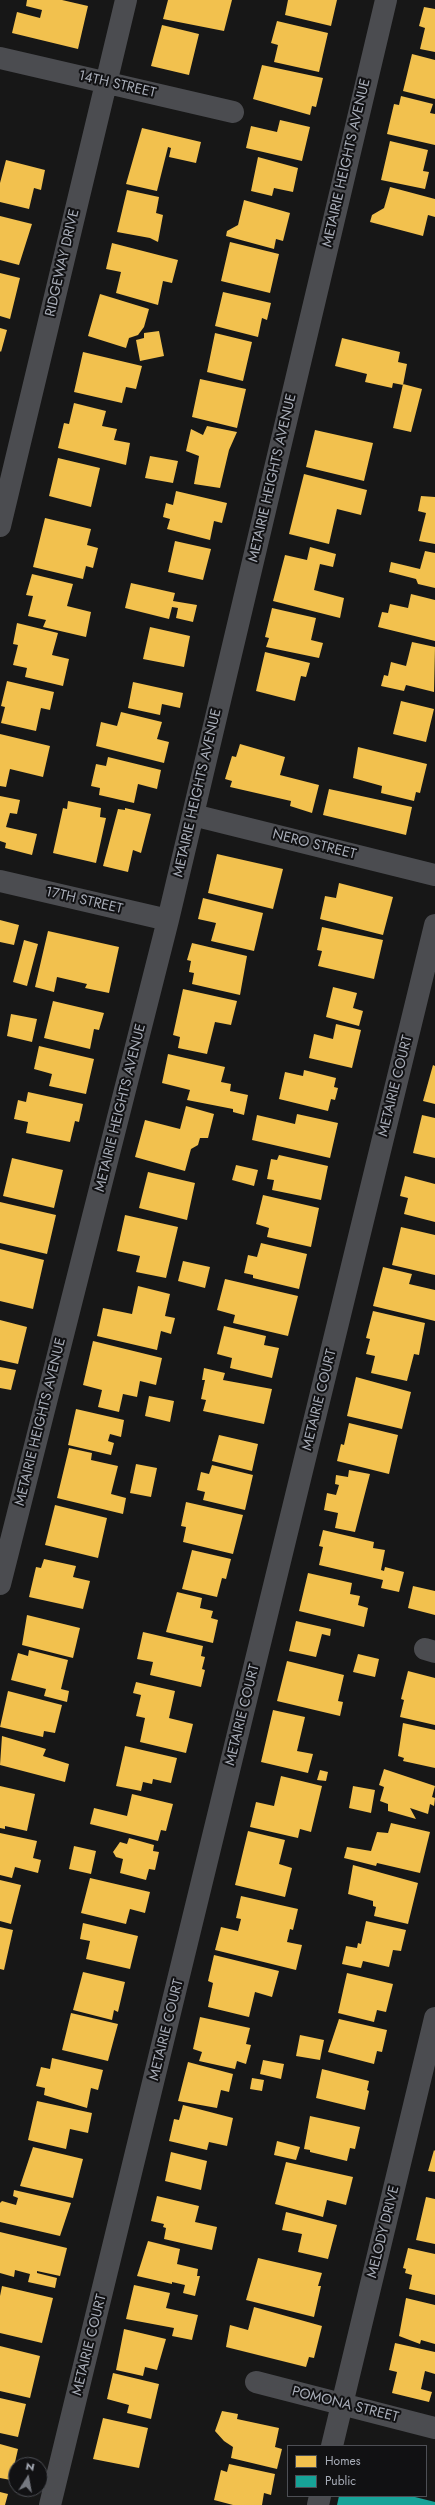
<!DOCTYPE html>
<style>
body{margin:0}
#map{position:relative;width:435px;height:2505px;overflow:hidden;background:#171717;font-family:Jost,sans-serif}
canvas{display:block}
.legend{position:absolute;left:287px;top:2445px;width:140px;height:52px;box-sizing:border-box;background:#111113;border:1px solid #4d4f55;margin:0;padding:5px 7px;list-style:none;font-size:12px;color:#a8adb8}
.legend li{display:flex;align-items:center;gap:8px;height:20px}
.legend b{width:20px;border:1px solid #4d4f55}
.north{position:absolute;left:8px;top:2457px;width:40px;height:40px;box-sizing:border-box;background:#111113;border:1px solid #4d4f55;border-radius:50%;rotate:11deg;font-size:11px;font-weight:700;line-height:16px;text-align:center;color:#a8adb8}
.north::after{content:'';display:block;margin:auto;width:14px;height:18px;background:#757880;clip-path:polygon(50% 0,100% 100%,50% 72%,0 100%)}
</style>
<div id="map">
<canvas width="435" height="2505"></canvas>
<ul class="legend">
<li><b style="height:11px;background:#f2c14e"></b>Homes</li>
<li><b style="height:11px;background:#17a398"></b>Public</li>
</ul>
<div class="north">N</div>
</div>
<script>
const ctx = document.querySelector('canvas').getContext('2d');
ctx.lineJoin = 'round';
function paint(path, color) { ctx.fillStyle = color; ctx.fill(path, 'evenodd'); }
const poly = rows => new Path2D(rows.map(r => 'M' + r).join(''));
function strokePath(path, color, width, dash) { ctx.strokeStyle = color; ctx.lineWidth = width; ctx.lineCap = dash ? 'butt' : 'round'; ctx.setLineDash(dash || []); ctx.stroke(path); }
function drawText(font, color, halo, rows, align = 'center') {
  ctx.font = font + ' Jost,sans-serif'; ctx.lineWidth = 4; ctx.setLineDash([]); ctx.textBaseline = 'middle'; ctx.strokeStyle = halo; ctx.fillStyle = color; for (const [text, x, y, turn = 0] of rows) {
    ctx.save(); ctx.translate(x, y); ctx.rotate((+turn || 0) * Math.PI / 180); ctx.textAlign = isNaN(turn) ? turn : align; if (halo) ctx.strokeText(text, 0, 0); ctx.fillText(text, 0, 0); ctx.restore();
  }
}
paint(poly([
 [27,0,62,0,88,6,78,49,12,33,17,12,40,18,42,10,26,6],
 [168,0,232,0,224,31,163,19],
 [288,0,337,0,331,26,285,15],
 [424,7,435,9,435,52,420,49,425,28,419,26],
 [277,21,328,33,319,72,274,62,278,45,271,43],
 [162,25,199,34,189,75,151,66],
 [412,54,435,60,435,99,403,91],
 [262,65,323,78,316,107,312,106,310,115,253,99],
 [401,96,433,104,430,113,435,114,435,145,387,134,394,104,399,105],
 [280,120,310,127,302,161,246,148,251,126,277,132],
 [142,128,201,142,196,163,169,157,171,148,168,147,157,191,126,184],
 [390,141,428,150,423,171,429,172,425,189,381,180],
 [258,157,298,168,293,192,274,188,272,196,251,191],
 [6,160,45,170,41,190,34,188,29,209,0,202,0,183],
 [390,187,435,199,435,217,428,215,423,236,370,222,372,215,384,208],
 [127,190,159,197,156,213,163,215,158,242,150,238,117,232],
 [244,200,290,213,283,241,276,239,274,249,226,236,227,231,238,225],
 [0,216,32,224,19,265,0,260],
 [230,242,279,254,270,293,221,281],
 [112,243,178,260,172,283,163,281,158,305,116,293,121,272,106,269],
 [0,273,20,278,10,319,0,316],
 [223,292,271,303,267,320,262,318,258,337,215,326],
 [100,294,149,309,144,327,138,335,129,338,126,348,88,336],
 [0,328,7,330,1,352,0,351],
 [159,331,164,356,140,361,136,340,144,338,144,333],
 [215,333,252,342,243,381,207,372],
 [342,338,400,352,398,362,407,364,403,385,393,383,392,388,365,382,367,374,335,366],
 [83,352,142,366,136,389,126,387,122,403,74,392],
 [200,379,246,389,237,428,192,417],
 [403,384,422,389,411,432,393,428],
 [74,403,106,411,102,426,117,429,114,440,130,443,126,465,58,448,64,423,69,424],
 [207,426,237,432,229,450,220,488,194,484,199,456,186,451,191,429,203,435],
 [315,430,373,443,364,481,306,467],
 [150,456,178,461,173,483,145,478],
 [58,458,100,468,91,507,49,496],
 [304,474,367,490,361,515,337,509,329,544,289,534],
 [176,491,227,503,222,523,214,521,210,540,167,529,170,519,163,517,166,503,173,505],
 [421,496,435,497,435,544,419,541,426,513,418,511],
 [45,518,91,529,87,545,98,548,93,568,86,566,83,579,33,567],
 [175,541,211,549,203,580,168,572],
 [310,547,336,554,333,567,320,564,314,590,344,598,340,618,273,601,285,555,307,560],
 [425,551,435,553,435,588,418,584,416,579,389,572,391,562,420,569],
 [32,574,73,584,67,606,91,612,86,637,43,627,46,620,28,616,33,596,26,595],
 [131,583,175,593,173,601,197,605,193,622,176,618,178,608,172,607,169,619,125,608],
 [411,594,435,600,435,641,378,627,382,612,388,613,390,604,408,608],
 [272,608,316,618,311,640,323,643,319,658,266,647,269,638,265,637],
 [17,623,58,633,52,655,69,659,63,686,25,677,27,668,13,665,18,645,13,644],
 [150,627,190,636,184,667,143,659],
 [412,642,435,647,434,692,406,685,404,691,381,686,384,675,388,676,391,662,406,666],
 [265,652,310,663,306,677,301,676,295,701,256,691],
 [7,681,54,692,50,710,41,708,36,731,1,723,5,707,1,706],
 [133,682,183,693,180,708,162,704,160,715,128,708],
 [401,701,434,709,426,742,393,734],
 [121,712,162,722,157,739,169,742,164,763,96,746,101,722,117,726],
 [0,734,50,746,43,777,10,769,6,787,0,786],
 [240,744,285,757,280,775,319,785,312,813,290,806,291,801,230,787,232,781,225,779,232,756,236,757],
 [358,747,427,764,420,793,416,792,414,801,381,793,382,786,353,778],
 [108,757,161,770,157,789,138,784,134,803,99,795,100,788,91,786,96,764,106,766],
 [329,789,412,807,406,835,323,815],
 [0,796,20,800,17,814,10,813,6,827,37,834,32,855,5,848,6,843,0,841],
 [68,801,101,808,100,817,106,818,96,863,53,853,63,808,67,809],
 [125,808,151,814,141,853,133,850,128,872,103,866,118,809,125,810],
 [217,854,283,869,273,909,208,893],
 [339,883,393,897,383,935,320,919,325,896,336,898],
 [203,898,263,913,254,951,211,941,216,923,198,919],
 [0,920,19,925,14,945,0,942],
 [322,927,383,940,374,979,318,966,322,951,317,950],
 [48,931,119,947,109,993,85,988,87,984,57,977,54,992,35,987],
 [24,940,38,944,27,986,13,982],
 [192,943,247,956,240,995,192,984,194,973,189,972,191,961,187,960],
 [333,987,357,993,353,1008,363,1011,359,1026,326,1017],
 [183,989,237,1001,231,1025,215,1022,207,1054,178,1048,180,1037,173,1035],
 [53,1001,104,1013,99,1030,94,1029,90,1049,44,1038],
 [11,1014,37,1019,32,1042,7,1036],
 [336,1024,361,1030,352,1068,309,1058,314,1034,333,1039],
 [39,1046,94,1059,86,1094,49,1086,52,1074,34,1069],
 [168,1054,225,1067,221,1082,231,1084,230,1091,248,1095,244,1115,233,1112,233,1109,187,1100,190,1090,162,1083],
 [433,1065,435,1066,435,1104,423,1101],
 [304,1070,336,1078,334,1087,338,1088,335,1100,331,1099,328,1111,279,1099,285,1072,303,1076],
 [28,1092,83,1104,79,1122,75,1121,70,1142,26,1133,28,1122,14,1119,18,1100,26,1102],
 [186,1106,214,1114,208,1138,200,1138,198,1145,191,1149,185,1171,135,1157,145,1120,180,1129],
 [297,1114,338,1123,330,1158,252,1140,257,1115,295,1124],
 [422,1115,435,1118,435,1158,413,1153],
 [279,1155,328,1166,321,1200,272,1190,274,1180,267,1179,271,1159,277,1160],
 [12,1158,63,1170,54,1208,3,1196],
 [236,1165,258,1170,254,1186,232,1180],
 [148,1172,195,1183,187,1220,139,1208],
 [405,1176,435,1184,435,1222,404,1214,408,1198,400,1196],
 [263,1195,319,1208,311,1247,267,1237,269,1228,256,1224],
 [0,1202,56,1215,47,1254,0,1243],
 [125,1215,178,1227,166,1278,136,1272,140,1256,117,1251],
 [401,1227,435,1235,435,1275,392,1265],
 [261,1243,307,1254,299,1289,253,1278,253,1275,244,1273,248,1255,257,1257],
 [0,1249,44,1260,33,1309,0,1301],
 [183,1261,210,1267,205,1288,178,1281],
 [383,1267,412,1274,409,1284,435,1290,435,1321,373,1306],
 [225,1279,298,1296,288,1336,233,1323,235,1315,217,1310],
 [138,1286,170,1294,165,1316,175,1318,171,1334,161,1331,157,1350,97,1336,103,1308,132,1314],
 [373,1311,425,1323,419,1355,414,1354,407,1381,371,1373,375,1356,366,1354,370,1339,366,1338],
 [0,1320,27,1327,18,1364,0,1360],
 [224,1326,266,1336,264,1345,279,1348,272,1378,230,1368,232,1358,217,1354],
 [93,1341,162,1358,156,1385,140,1381,137,1397,123,1394,119,1412,98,1407,102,1390,83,1385],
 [0,1367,16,1370,11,1390,0,1388],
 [204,1368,225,1373,223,1380,272,1389,264,1424,203,1411,206,1400,201,1399,205,1380,202,1380],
 [356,1377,411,1392,402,1429,347,1416],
 [149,1396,174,1401,170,1422,145,1416],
 [76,1409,124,1420,121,1437,110,1434,108,1441,114,1443,111,1455,68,1445],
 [349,1423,398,1435,389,1474,337,1461,341,1444,344,1445],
 [219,1435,258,1444,252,1471,212,1461],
 [69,1448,92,1453,91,1460,118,1466,111,1494,126,1498,123,1514,57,1498],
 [136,1464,157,1468,151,1497,130,1493],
 [212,1465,253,1475,245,1510,203,1500,205,1492,197,1490,201,1472,209,1474],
 [349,1470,370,1474,355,1532,335,1528,338,1513,324,1510,327,1493,336,1495,339,1485,335,1484,336,1475,348,1477],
 [186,1502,243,1515,233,1554,183,1542,186,1527,181,1526],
 [55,1505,107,1518,98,1558,45,1545],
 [323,1530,374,1542,373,1548,385,1550,381,1570,384,1571,385,1567,404,1572,399,1592,381,1588,383,1580,319,1565,323,1547,319,1546],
 [192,1550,231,1559,226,1579,222,1578,217,1597,182,1589],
 [44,1559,76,1566,73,1577,90,1581,83,1609,29,1597,36,1567,41,1568],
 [308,1573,352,1583,350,1594,360,1596,358,1605,368,1608,364,1627,299,1611],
 [413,1586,435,1591,435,1615,408,1608],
 [177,1592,202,1598,200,1608,213,1611,211,1618,218,1620,213,1643,166,1632],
 [27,1615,80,1628,73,1658,22,1645],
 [296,1621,331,1629,330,1636,322,1634,316,1657,289,1651],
 [143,1632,203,1646,201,1656,205,1657,202,1669,205,1670,201,1687,150,1675,153,1662,137,1659],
 [29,1650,68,1660,61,1689,69,1691,67,1702,44,1696,46,1689,11,1680,18,1653,28,1656],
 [358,1654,379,1659,375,1677,353,1672],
 [287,1661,344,1675,338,1701,343,1702,340,1716,277,1701],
 [408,1671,435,1678,435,1725,400,1717,404,1700,401,1699],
 [136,1682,175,1691,169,1718,193,1724,186,1753,140,1742,145,1718,136,1716,141,1695,133,1693],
 [8,1691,62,1705,55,1733,44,1731,43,1737,0,1727],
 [273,1710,305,1717,297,1751,313,1754,308,1773,261,1762],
 [403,1723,435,1730,435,1768,403,1761,404,1758,398,1756],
 [2,1736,46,1749,43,1756,69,1764,65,1782,0,1765],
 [125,1746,177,1758,171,1783,153,1779,152,1784,143,1782,141,1791,116,1786],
 [384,1769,435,1786,432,1797,435,1798,434,1806,430,1804,428,1814,410,1808,416,1819,388,1811,388,1804,380,1801,384,1787,379,1785],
 [320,1770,328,1772,326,1781,317,1780],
 [281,1776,322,1786,311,1832,300,1829,298,1838,250,1827,256,1802,274,1806],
 [0,1786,35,1794,27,1831,5,1826,5,1829,0,1828],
 [353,1786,375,1790,371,1813,349,1808],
 [132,1794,173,1804,166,1831,161,1830,158,1841,90,1824,94,1808,127,1816],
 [391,1823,430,1832,420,1873,377,1863,376,1866,344,1858,347,1847,371,1851,377,1832,388,1833],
 [248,1831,285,1840,279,1864,292,1868,285,1897,235,1885],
 [0,1833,37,1841,33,1858,41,1860,38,1873,15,1867,12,1878,0,1875],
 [129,1838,154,1845,153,1851,159,1852,155,1870,149,1869,146,1880,120,1873,123,1859,116,1857,113,1852,120,1842,127,1844],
 [74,1846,96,1851,91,1874,69,1869],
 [353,1865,418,1883,408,1924,374,1916,376,1907,373,1906,373,1901,348,1894],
 [90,1878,150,1892,145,1913,130,1909,126,1924,81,1913],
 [0,1880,21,1885,11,1924,0,1921],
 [241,1896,298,1909,293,1930,290,1929,287,1942,302,1945,296,1970,215,1950,221,1927,238,1931,241,1919,236,1918],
 [366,1921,406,1930,401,1951,393,1950,389,1967,363,1961,361,1968,342,1964,346,1946,357,1948,358,1943,361,1944],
 [83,1923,138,1936,130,1969,86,1959,90,1941,80,1939],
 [0,1927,13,1930,4,1970,0,1969],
 [214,1955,279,1971,272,1997,255,1992,249,2017,208,2007,213,1983,208,1981],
 [83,1972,125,1982,118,2012,114,2010,112,2020,73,2010],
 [347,1973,393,1984,386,2012,377,2010,374,2022,338,2013],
 [71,2013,118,2024,108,2061,62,2050],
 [200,2017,250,2028,246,2044,251,2045,246,2064,237,2061,235,2069,199,2061,202,2052,193,2049],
 [339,2019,387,2030,382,2052,377,2051,374,2064,328,2052],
 [300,2035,324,2040,320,2060,296,2056],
 [52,2058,103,2070,98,2090,91,2088,87,2108,44,2095,45,2088,36,2086,41,2067,50,2069],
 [263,2060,284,2064,281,2079,260,2074],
 [188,2062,233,2074,229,2092,221,2090,217,2108,178,2101],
 [322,2069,369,2081,367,2090,369,2091,365,2110,316,2098],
 [252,2078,264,2080,262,2091,250,2089],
 [37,2101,92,2113,88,2133,70,2129,66,2149,28,2140],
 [183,2105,233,2118,227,2146,209,2142,207,2150,169,2141,174,2119,179,2120],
 [310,2116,360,2127,355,2149,350,2148,347,2161,310,2152,310,2150,304,2149],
 [277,2141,300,2147,296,2160,274,2155],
 [33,2147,83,2159,73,2198,20,2186],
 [434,2150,435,2151,435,2172,428,2171],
 [171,2152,207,2161,201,2190,165,2181],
 [286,2162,353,2177,346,2205,327,2200,323,2217,275,2204],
 [14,2190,71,2203,60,2236,0,2222,0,2203,2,2201,16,2205,18,2198,13,2196],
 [157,2196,199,2206,195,2222,217,2227,212,2250,164,2239,166,2228,163,2227,164,2224,151,2221],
 [426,2197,435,2199,435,2244,416,2240],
 [286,2212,337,2225,328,2259,298,2252,302,2234,282,2230],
 [0,2232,67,2248,60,2276,37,2271,37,2273,57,2278,55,2288,28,2282,30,2274,15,2270,14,2277,0,2273],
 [148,2241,180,2249,177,2264,198,2269,197,2276,200,2276,195,2296,183,2293,185,2285,172,2282,172,2284,137,2276],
 [408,2248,435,2254,435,2295,409,2289,412,2275,405,2273,406,2269,403,2268],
 [258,2258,322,2273,318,2286,321,2286,314,2317,246,2300],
 [134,2285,170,2293,166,2308,198,2315,192,2340,172,2336,174,2328,126,2319],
 [2,2286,53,2298,42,2343,0,2333,0,2296],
 [406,2298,435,2305,435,2344,421,2340,420,2344,399,2336],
 [254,2307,322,2326,314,2358,309,2357,306,2367,226,2347,230,2325,248,2330],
 [124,2329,166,2339,157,2370,145,2367,143,2376,116,2370],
 [395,2343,435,2352,435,2374,425,2371,421,2389,432,2392,429,2402,392,2393,397,2372,389,2370],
 [0,2346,40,2356,30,2398,0,2391],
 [113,2373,159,2384,151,2419,127,2413,129,2405,107,2399],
 [0,2398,26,2404,18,2437,0,2433],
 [222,2411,238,2414,237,2419,279,2428,275,2447,282,2449,277,2469,231,2458,233,2447,224,2441,215,2431],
 [103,2418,148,2428,139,2468,93,2459],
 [0,2444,18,2449,11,2480,0,2478],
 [229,2464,275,2474,271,2495,264,2493,262,2505,233,2505,214,2500,221,2470,227,2472],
 [0,2492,8,2494,5,2505,0,2505]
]), '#f2c14e');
paint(poly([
 [339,2496,411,2496,435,2502,435,2505,337,2505]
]), '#17a398');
strokePath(poly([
 [0,58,233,112],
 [0,526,126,0],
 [193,815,435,875],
 [0,881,168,920],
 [0,1584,168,920,386,0],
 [425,1649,435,1652],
 [256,2382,435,2428],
 [332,2446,435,2018],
 [50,2505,435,925],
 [318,2505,320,2496]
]), '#4b4c50', 22);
drawText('14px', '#a8adb8', '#111113', [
 ["14TH STREET",117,85,13],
 ["METAIRIE HEIGHTS AVENUE",347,163,-77],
 ["RIDGEWAY DRIVE",63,263,-77],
 ["METAIRIE HEIGHTS AVENUE",273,478,-77],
 ["METAIRIE HEIGHTS AVENUE",198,793,-77],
 ["NERO STREET",314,845,14],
 ["17TH STREET",84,901,13],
 ["METAIRIE COURT",396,1086,-76],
 ["METAIRIE HEIGHTS AVENUE",121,1108,-76],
 ["METAIRIE COURT",320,1400,-76],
 ["METAIRIE HEIGHTS AVENUE",41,1422,-76],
 ["METAIRIE COURT",243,1715,-76],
 ["METAIRIE COURT",167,2030,-76],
 ["MELODY DRIVE",384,2232,-76],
 ["METAIRIE COURT",90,2345,-76],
 ["POMONA STREET",345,2405,14]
]);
</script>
